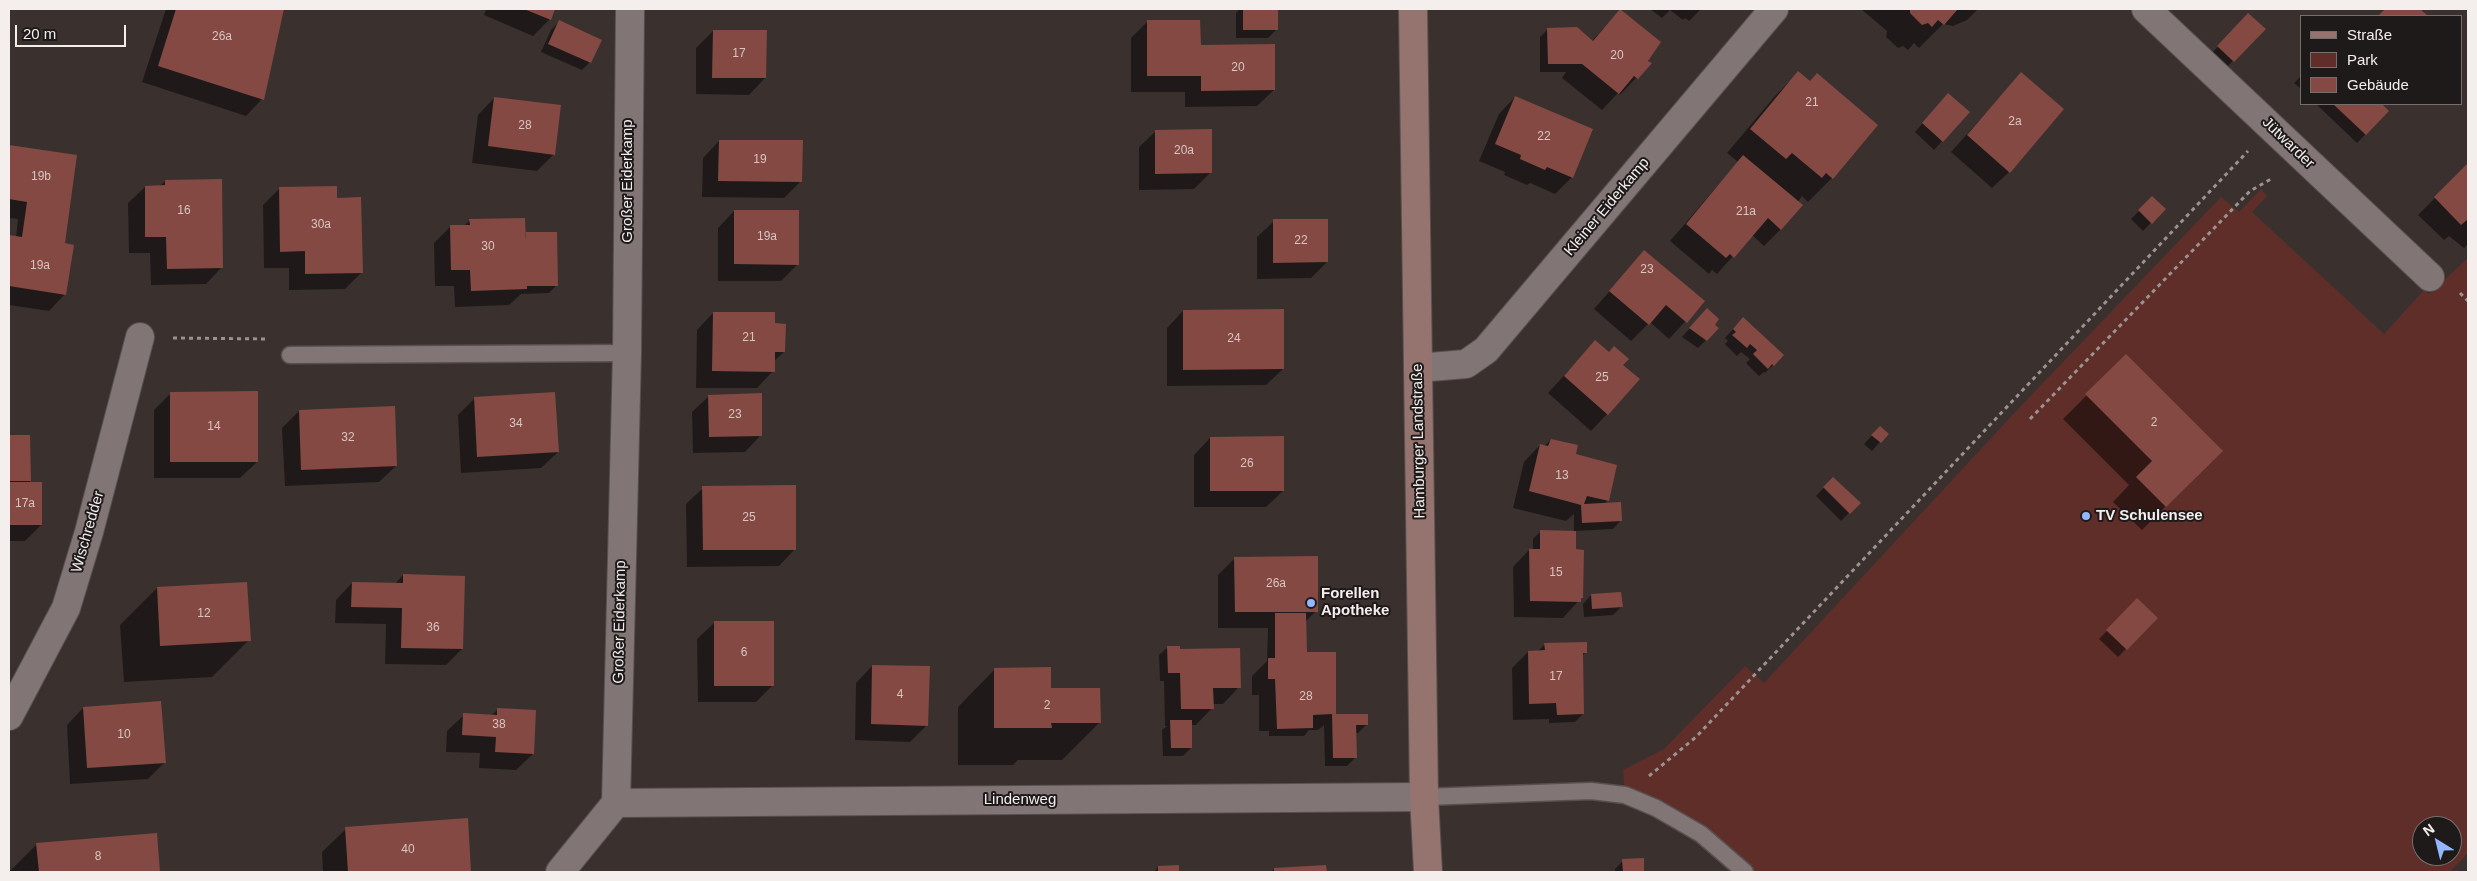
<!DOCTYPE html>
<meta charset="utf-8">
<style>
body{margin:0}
#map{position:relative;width:2477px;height:881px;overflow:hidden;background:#3a312f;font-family:Helvetica,sans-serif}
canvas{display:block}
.frame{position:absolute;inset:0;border:10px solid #f4eeed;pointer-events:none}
.legend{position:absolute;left:2300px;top:15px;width:162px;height:90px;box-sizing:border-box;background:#1e1a19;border:1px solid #746f6e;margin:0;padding:6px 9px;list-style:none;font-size:15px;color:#f4eeed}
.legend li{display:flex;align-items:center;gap:10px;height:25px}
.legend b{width:25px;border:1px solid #746f6e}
.north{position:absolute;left:2412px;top:816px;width:50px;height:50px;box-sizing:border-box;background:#1e1a19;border:1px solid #746f6e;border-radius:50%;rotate:324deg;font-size:14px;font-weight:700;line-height:20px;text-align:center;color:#f4eeed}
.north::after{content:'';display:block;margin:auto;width:18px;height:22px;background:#92b7fd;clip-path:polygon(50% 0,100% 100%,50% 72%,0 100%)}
.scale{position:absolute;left:15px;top:25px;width:111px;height:22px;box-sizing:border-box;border:2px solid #f4eeed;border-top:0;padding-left:6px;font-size:15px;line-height:18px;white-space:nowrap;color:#f4eeed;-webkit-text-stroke:4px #1e1a19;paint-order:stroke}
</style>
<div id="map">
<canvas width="2477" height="881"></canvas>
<div class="frame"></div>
<ul class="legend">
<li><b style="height:6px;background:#95736f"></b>Straße</li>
<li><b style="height:14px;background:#5f2e29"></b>Park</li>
<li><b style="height:14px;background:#844942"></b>Gebäude</li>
</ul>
<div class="north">N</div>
<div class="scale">20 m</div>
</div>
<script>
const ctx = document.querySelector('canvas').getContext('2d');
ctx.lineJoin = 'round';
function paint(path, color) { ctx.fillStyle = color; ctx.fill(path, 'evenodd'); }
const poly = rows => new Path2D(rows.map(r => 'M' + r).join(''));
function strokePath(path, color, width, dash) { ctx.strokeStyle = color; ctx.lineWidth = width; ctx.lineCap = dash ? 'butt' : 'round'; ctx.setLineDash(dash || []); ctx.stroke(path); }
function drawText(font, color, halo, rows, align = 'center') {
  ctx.font = font + ' Helvetica,sans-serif'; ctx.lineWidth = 4; ctx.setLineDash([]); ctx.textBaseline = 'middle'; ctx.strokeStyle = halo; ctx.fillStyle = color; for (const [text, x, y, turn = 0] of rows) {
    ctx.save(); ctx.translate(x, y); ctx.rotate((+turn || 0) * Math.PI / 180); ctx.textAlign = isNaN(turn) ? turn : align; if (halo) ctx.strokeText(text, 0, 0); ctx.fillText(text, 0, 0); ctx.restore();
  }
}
paint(poly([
 [2261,189,2267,196,2252,212,2384,334,2424,290,2429,294,2468,258,2468,853,2450,872,1745,872,1701,834,1625,795,1623,770,1664,749,1745,666,1764,683,2019,408,2221,197,2239,212],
 [2422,826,2452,826,2452,856,2422,856]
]), '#5f2e29');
paint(poly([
 [166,9,283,9,262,99,246,116,142,82],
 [486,9,554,9,550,19,533,36,484,15],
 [1240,9,1276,9,1276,30,1268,38,1236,38,1236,13],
 [1650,9,1701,9,1689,21,1685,18,1683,20,1670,10,1662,18],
 [1861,9,1978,9,1967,20,1953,26,1943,24,1919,48,1914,43,1908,50,1903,46,1898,48,1886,37,1887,31],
 [2386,9,2419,9,2426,16,2379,16],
 [1620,10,1650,63,1620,95,1618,93,1602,110,1562,78,1566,72,1540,72,1540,37,1548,29,1592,41],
 [2248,15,2264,29,2225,69,2210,55],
 [559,22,590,62,582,70,541,52,551,30],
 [1147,22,1199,46,1274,90,1257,106,1185,107,1185,92,1131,92,1131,38],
 [713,31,765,78,749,95,696,94,696,48],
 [1798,73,1832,178,1808,202,1802,196,1781,229,1764,246,1752,235,1717,274,1712,270,1709,274,1670,241,1738,162,1727,153,1775,96],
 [2021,74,2009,172,1992,188,1951,152],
 [2301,76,2301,89,2294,83],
 [1515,97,1572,177,1555,194,1530,183,1527,185,1504,175,1505,172,1479,161,1499,114],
 [494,98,554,154,537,171,472,163,478,115],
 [1940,103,1968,112,1934,150,1915,132],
 [2316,104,2381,104,2388,111,2357,143],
 [1156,131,1210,173,1194,189,1139,190,1139,147],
 [719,141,801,181,784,198,702,197,703,158],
 [9,147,76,156,63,245,65,294,49,311,9,305,9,237,16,238,18,219,9,218],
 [2468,165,2468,244,2464,248,2449,236,2444,240,2418,215],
 [165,181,222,267,206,284,151,285,150,253,129,253,128,203,145,187,160,186],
 [279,189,336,199,361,273,345,289,289,290,289,268,264,268,263,205],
 [2152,198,2164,209,2143,231,2131,219],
 [734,211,798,264,781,281,718,281,718,228],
 [470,220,524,236,527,233,557,285,549,293,521,294,509,305,455,307,454,286,435,286,434,243,451,226,464,226],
 [1274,221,1327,262,1311,278,1257,279,1257,237],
 [1644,252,1704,301,1669,339,1650,322,1631,341,1594,309],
 [1183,311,1283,369,1266,385,1167,386,1167,328],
 [713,313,774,325,784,352,773,362,773,371,757,388,696,388,697,330],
 [1699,318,1713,325,1706,340,1698,348,1682,337],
 [1735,327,1773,365,1765,373,1764,372,1759,376,1746,363,1750,359,1741,352,1737,356,1725,344,1728,341,1725,338],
 [1595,342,1621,365,1607,414,1591,431,1548,393],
 [2126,356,2221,451,2142,530,2113,502,2129,485,2063,419],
 [171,393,257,462,240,478,154,478,154,410],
 [709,396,761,435,745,452,693,453,692,412],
 [475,398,558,452,541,468,461,473,458,415],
 [299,411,396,466,379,482,285,486,282,428],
 [1880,427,1887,434,1872,451,1864,444],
 [9,436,29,436,30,483,41,525,25,541,9,541],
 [1210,438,1283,491,1266,507,1194,507,1194,455],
 [1551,440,1574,455,1608,500,1604,504,1621,520,1613,529,1575,531,1575,549,1582,597,1563,618,1514,617,1513,567,1529,550,1533,550,1533,539,1541,531,1574,532,1574,514,1566,521,1513,508,1524,462,1540,445,1544,446],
 [1833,478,1859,503,1841,521,1816,496],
 [703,488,795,549,779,566,687,567,686,504],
 [1235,558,1316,611,1305,622,1306,653,1333,716,1367,724,1358,733,1355,733,1356,757,1347,766,1325,766,1324,725,1318,730,1309,730,1304,736,1269,736,1269,731,1259,731,1259,695,1252,695,1252,676,1267,661,1268,628,1218,628,1218,575],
 [403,575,462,649,446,665,385,664,386,624,335,623,336,600,352,583,395,584],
 [157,588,249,640,212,677,124,682,120,625],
 [1591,595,1622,606,1613,615,1584,617,1583,604],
 [2137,600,2156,618,2118,657,2099,639],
 [714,623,773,685,756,702,698,702,697,639],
 [1545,644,1586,652,1582,656,1583,714,1575,722,1549,723,1549,719,1513,720,1512,668,1528,652,1538,651],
 [1168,647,1179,650,1239,687,1223,704,1212,704,1212,708,1196,725,1191,725,1191,748,1183,756,1163,756,1162,730,1167,726,1165,726,1164,681,1160,681,1159,655],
 [872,666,927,725,910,742,855,740,856,683],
 [995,669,1099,723,1062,760,1018,760,1013,765,958,765,958,707],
 [83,708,164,763,148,779,70,784,67,725],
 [498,709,533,754,516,770,479,768,480,753,446,752,447,731,464,715,491,716],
 [466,820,470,872,323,872,322,852,346,829],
 [156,835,159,872,9,872,37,844],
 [1642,860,1643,872,1615,872,1615,869,1623,861],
 [1158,867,1178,867,1178,872,1154,872],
 [1325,867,1325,872,1271,872,1274,869]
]), '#0007');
paint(poly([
 [176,9,284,9,264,100,158,66],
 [524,9,555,9,551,20],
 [1243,9,1278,9,1278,30,1243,30],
 [1620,9,1661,42,1648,61,1652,63,1638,79,1634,76,1619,94,1582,64,1548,64,1547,28,1577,27,1593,41],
 [1910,9,1958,9,1944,25,1938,20,1932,27,1928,23,1922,25,1910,13],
 [2385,9,2420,9,2428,16,2378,16],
 [2248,13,2266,29,2234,62,2217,46],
 [559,20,602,40,591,63,548,44],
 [1147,20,1200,20,1201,45,1275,44,1275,90,1201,91,1201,76,1147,76],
 [713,30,767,30,766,78,712,78],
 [1798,71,1810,81,1817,73,1878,125,1833,179,1826,173,1822,178,1792,153,1786,159,1750,129],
 [2021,72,2064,109,2010,173,1967,135],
 [1948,93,1970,112,1943,142,1922,123],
 [1515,96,1593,129,1573,178,1547,167,1545,170,1520,159,1521,155,1495,144],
 [494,97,561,105,555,155,488,146],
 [2333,104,2382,104,2389,111,2366,135],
 [1212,129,1212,173,1155,174,1155,130],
 [719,140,803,140,802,182,718,181],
 [9,145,77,155,65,243,74,245,66,295,9,286,9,235,22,237,27,202,9,199],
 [1743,155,1803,205,1781,230,1768,218,1734,258,1730,254,1726,258,1686,224],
 [2468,163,2468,221,2467,220,2461,225,2434,197],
 [222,179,223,268,167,269,166,237,145,237,145,186,165,185,165,180],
 [337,186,337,198,361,197,363,273,305,274,305,251,280,252,279,187],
 [2152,196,2166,209,2152,224,2138,210],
 [734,210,799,210,799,265,734,264],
 [525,218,526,241,526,232,557,232,558,286,527,286,527,289,471,291,470,270,451,270,450,225,470,225,469,219],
 [1273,219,1328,219,1328,262,1273,263],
 [1644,250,1705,301,1687,323,1666,305,1649,325,1609,291],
 [1707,308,1719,319,1715,325,1719,328,1707,341,1689,328],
 [1284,309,1284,369,1183,370,1183,310],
 [713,312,775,312,775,323,786,324,785,352,775,352,775,372,712,371],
 [1743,317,1784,355,1774,366,1772,364,1768,369,1753,354,1757,350,1750,344,1747,348,1732,335,1736,332,1733,329],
 [1595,340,1609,352,1614,346,1629,359,1623,365,1640,379,1608,415,1564,376],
 [2126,354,2223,451,2166,507,2136,477,2152,461,2085,394],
 [258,391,258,462,170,462,170,392],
 [555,392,559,452,477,457,474,397],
 [762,393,762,436,709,437,708,395],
 [395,406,397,466,301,470,299,410],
 [1880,426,1889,434,1881,443,1871,435],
 [9,435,30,435,31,481,9,481],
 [1284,436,1284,491,1210,491,1210,437],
 [1551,439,1578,445,1576,454,1617,465,1609,501,1587,496,1584,504,1621,502,1622,521,1582,523,1581,505,1529,491,1540,444,1548,446],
 [1833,477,1861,503,1850,514,1823,487],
 [9,482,42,482,42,525,9,525],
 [796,485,796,550,703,550,702,486],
 [1540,530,1576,531,1576,549,1584,550,1583,598,1581,598,1581,602,1530,601,1529,549,1540,549],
 [1318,556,1318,612,1235,612,1234,557],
 [403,574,465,576,463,649,401,648,402,608,351,607,352,582,403,583],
 [247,582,251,641,160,646,157,587],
 [1621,592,1623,607,1592,609,1591,594],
 [2137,598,2158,618,2127,650,2106,630],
 [1275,613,1306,613,1307,652,1336,652,1336,714,1368,714,1368,725,1356,725,1357,758,1333,758,1332,714,1313,715,1313,728,1277,729,1275,679,1268,679,1268,658,1275,658],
 [714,621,774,621,774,686,714,686],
 [1587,642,1587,653,1583,653,1584,714,1557,715,1556,703,1529,704,1528,651,1545,650,1544,643],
 [1167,646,1180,646,1180,649,1240,648,1241,688,1213,688,1214,709,1181,709,1180,673,1168,673],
 [872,665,930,666,928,726,871,724],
 [1051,667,1051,688,1100,688,1101,723,1051,723,1052,728,994,728,994,668],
 [161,701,166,763,87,768,83,707],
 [497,708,536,710,534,754,495,752,496,737,462,735,463,713,497,715],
 [1170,720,1192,720,1192,748,1171,748],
 [468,818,471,872,348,872,345,827],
 [157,833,160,872,39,872,36,843],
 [1644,858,1644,872,1623,872,1622,859],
 [1179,865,1179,872,1158,872,1158,866],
 [1326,865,1327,872,1274,872,1274,868]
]), '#844942');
const lane = poly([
 [290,355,627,353],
 [1424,797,1591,791,1625,795,1656,808,1701,834,1745,872]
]);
const street = poly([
 [2146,9,2430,277],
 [1418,368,1466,364,1486,350,1774,9],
 [9,716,66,608,89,532,140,337],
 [616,803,1424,797],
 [560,872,616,803,627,353,630,9]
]);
const secondary = poly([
 [1413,9,1424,797,1428,872]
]);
strokePath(lane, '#58504f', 19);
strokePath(street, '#58504f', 30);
strokePath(secondary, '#58504f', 30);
strokePath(poly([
 [2460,293,2468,301],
 [173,338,269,339],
 [2030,419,2250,191,2271,179],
 [1649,776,1696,737,2248,151]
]), '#9a9391', 3, [4, 4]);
strokePath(lane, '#817675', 16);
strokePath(street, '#817675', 28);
strokePath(secondary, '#95736f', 28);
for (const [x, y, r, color] of [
 [2086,516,5,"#92b7fd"],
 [1311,603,5,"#92b7fd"]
]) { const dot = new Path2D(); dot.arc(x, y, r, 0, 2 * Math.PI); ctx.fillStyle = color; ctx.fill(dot); strokePath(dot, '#1e1a19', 2); }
drawText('12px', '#d8c5c2', null, [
 ["26a",222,37],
 ["17",739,54],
 ["20",1617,56],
 ["20",1238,68],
 ["21",1812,103],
 ["2a",2015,122],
 ["28",525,126],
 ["22",1544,137],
 ["20a",1184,151],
 ["19",760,160],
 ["19b",41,177],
 ["16",184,211],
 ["21a",1746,212],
 ["30a",321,225],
 ["19a",767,237],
 ["22",1301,241],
 ["30",488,247],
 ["19a",40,266],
 ["23",1647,270],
 ["21",749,338],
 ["24",1234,339],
 ["25",1602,378],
 ["23",735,415],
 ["2",2154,423],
 ["34",516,424],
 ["14",214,427],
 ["32",348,438],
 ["26",1247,464],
 ["13",1562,476],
 ["17a",25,504],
 ["25",749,518],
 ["15",1556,573],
 ["26a",1276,584],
 ["12",204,614],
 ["36",433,628],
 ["6",744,653],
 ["17",1556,677],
 ["4",900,695],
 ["28",1306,697],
 ["2",1047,706],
 ["38",499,725],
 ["10",124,735],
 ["40",408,850],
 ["8",98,857]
]);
drawText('15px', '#f4eeed', '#1e1a19', [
 ["Jütwarder",2288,143,44],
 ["Großer Eiderkamp",628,181,-90],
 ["Kleiner Eiderkamp",1607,207,-50],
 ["Hamburger Landstraße",1419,441,-91],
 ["Wischredder",88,532,-74],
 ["Großer Eiderkamp",620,622,-89],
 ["Lindenweg",1020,800]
]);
drawText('bold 15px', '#f4eeed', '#1e1a19', [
 ["TV Schulensee",2096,516],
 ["Forellen",1321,594],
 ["Apotheke",1321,611]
], 'left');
</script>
